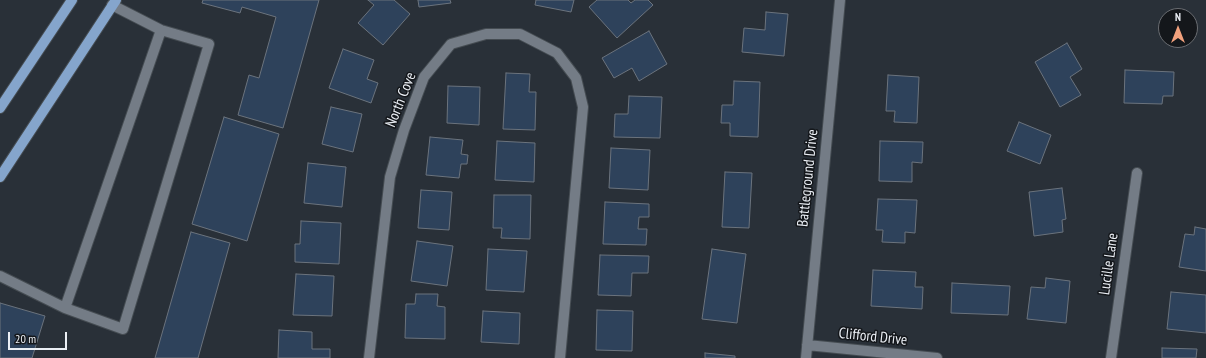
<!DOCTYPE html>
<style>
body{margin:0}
#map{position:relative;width:1206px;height:358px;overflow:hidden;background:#293038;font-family:"PT Sans Narrow",sans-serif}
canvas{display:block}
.north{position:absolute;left:1158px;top:8px;width:40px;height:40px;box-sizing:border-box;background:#14171b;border:1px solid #6a6d72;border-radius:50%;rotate:0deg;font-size:11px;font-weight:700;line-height:16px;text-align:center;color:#ebeff5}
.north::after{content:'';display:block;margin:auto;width:14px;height:18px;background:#f1a17d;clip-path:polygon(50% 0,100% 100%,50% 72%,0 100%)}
.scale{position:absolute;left:8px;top:332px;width:59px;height:18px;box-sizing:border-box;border:2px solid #ebeff5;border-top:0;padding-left:5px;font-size:12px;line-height:14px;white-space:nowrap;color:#ebeff5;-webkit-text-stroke:3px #14171b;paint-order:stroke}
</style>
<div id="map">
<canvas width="1206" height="358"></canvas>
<div class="north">N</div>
<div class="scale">20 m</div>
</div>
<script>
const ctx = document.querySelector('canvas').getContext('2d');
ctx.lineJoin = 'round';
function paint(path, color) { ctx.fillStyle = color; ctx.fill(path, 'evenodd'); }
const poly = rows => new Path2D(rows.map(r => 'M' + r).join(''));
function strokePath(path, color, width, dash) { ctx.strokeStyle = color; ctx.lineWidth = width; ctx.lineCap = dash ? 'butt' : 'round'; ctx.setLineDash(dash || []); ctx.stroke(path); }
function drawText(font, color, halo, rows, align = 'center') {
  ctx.font = font + ' "PT Sans Narrow",sans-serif'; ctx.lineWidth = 3; ctx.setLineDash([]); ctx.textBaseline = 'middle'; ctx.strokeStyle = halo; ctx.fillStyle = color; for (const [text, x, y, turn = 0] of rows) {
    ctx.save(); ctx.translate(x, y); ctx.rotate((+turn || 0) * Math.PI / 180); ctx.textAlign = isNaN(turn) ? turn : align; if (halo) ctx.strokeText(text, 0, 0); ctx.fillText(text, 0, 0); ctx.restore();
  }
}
const building = poly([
 [203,0,319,0,283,128,238,115,249,75,259,78,276,17,242,7,240,13,202,3,203,0],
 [368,0,394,0,410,14,383,45,358,23,374,5,368,0],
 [418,0,450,0,451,3,419,7,418,0],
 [536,0,574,0,571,12,535,5,536,0],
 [597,0,628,0,631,3,635,0,648,0,653,5,617,38,589,7,597,0],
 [766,12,788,14,784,56,742,52,744,28,765,30,766,12],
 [649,31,667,64,639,81,632,68,614,78,602,58,649,31],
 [1067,43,1082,69,1070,77,1081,95,1060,107,1035,62,1067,43],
 [343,49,374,60,367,79,378,83,371,103,329,88,343,49],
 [1125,70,1174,72,1173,96,1163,96,1162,104,1124,103,1125,70],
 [506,73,530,74,529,92,536,92,535,130,503,129,506,73],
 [888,75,919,77,917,123,894,122,895,111,886,111,888,75],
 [734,81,760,82,758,137,730,136,730,123,721,123,722,105,733,105,734,81],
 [448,86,480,87,479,125,447,123,448,86],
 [629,96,662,97,660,138,614,137,615,114,628,114,629,96],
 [331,107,362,114,353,152,322,144,331,107],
 [224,117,279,134,247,241,192,224,224,117],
 [1019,122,1051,135,1040,164,1007,151,1019,122],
 [430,137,463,140,461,154,468,155,467,164,461,164,459,178,426,175,430,137],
 [497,141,535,143,534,182,495,180,497,141],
 [880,141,923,142,922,163,912,162,912,182,879,181,880,141],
 [611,148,650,150,648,190,609,188,611,148],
 [308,163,346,167,342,207,304,203,308,163],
 [725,172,752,173,749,228,722,227,725,172],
 [1062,188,1066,219,1062,220,1063,232,1034,236,1029,192,1062,188],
 [421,190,452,192,449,230,418,228,421,190],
 [494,195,531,195,530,239,501,238,502,228,493,228,494,195],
 [878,199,917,200,915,233,905,232,905,243,882,242,883,230,876,230,878,199],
 [605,202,649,204,649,217,639,217,638,229,647,229,646,245,603,244,605,202],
 [301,221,341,223,339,264,295,262,295,244,300,244,301,221],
 [1195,227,1206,229,1206,271,1179,267,1185,234,1194,235,1195,227],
 [191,232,230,243,198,358,155,358,191,232],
 [417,241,453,246,447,286,411,281,417,241],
 [488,249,527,251,524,292,486,290,488,249],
 [712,249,746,254,737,323,702,319,712,249],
 [600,255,649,256,648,273,632,273,631,296,598,295,600,255],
 [873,270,916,272,915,287,923,287,922,309,871,306,873,270],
 [296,274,334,276,332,316,293,315,296,274],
 [1046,278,1070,281,1066,323,1027,319,1031,287,1045,288,1046,278],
 [952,283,1010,286,1008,315,951,313,952,283],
 [1171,292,1206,295,1206,333,1167,329,1171,292],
 [416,294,438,294,437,306,445,307,445,339,405,338,406,304,415,304,416,294],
 [0,303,45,316,32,358,0,358,0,303],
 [597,310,633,311,632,351,596,350,597,310],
 [483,311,520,313,519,344,481,342,483,311],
 [279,330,312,332,312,349,330,349,330,358,278,358,279,330],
 [1162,348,1197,349,1196,358,1162,358,1162,348],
 [705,353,735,356,735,358,705,358,705,353]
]);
paint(building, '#2e425b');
strokePath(building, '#6b737d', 1);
const minor = poly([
 [0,276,65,308,123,329,209,44,161,30,112,5],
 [65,308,161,30],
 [807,345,937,358],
 [369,358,390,177,404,130,424,77,451,44,486,34,520,34,557,53,576,78,583,107,560,358],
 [806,358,840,0],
 [1111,358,1137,173]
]);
const major = poly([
 [0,108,72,0],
 [0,177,116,0]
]);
strokePath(minor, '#454c52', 12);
strokePath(major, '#454c52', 12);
strokePath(minor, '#747c86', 10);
strokePath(major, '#85a5cc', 10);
drawText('15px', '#ebeff5', '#14171b', [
 ["North Cove",401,100,-68],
 ["Battleground Drive",808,178,-84],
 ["Lucille Lane",1109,264,-82],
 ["Clifford Drive",873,337,6]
]);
</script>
